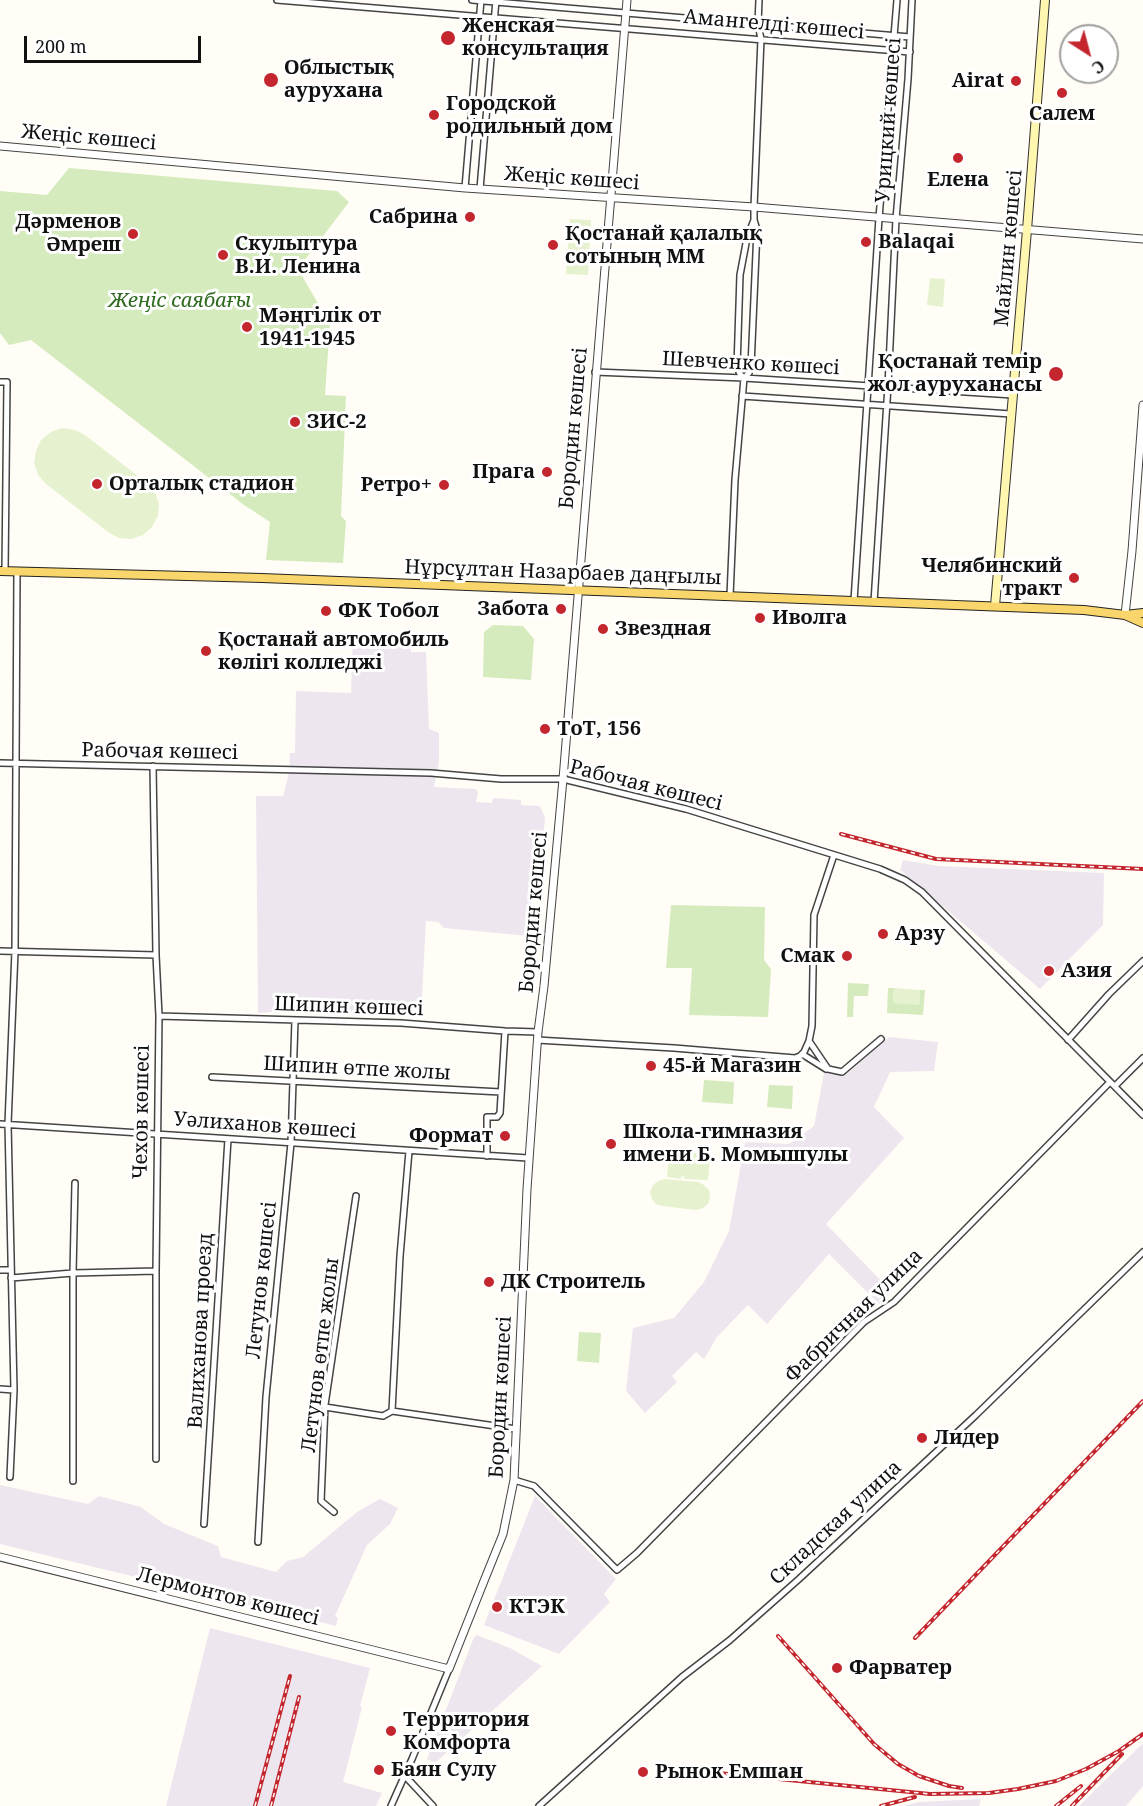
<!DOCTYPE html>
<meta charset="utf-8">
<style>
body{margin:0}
#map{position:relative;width:1143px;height:1806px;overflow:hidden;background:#fffdf5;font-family:"Noto Serif",serif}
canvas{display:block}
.north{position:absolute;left:1059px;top:24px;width:60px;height:60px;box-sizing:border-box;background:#fff;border:2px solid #a0a0a0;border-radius:50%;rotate:144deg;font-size:16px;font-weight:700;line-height:24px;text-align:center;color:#111}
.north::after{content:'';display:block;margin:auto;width:21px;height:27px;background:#c4262e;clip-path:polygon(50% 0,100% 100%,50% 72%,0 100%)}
.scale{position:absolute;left:24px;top:36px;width:177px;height:27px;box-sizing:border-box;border:3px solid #111;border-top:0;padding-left:8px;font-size:18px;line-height:21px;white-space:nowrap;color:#111;-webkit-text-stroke:4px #fff;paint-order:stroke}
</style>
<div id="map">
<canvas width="1143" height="1806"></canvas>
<div class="north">С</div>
<div class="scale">200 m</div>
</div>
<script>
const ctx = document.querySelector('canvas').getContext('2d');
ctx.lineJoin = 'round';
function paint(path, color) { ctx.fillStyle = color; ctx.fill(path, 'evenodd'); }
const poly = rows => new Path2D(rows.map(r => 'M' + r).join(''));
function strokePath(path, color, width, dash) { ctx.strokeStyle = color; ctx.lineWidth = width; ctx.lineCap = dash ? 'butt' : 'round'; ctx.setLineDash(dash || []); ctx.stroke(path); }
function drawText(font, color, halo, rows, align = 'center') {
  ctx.font = font + ' "Noto Serif",serif'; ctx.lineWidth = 6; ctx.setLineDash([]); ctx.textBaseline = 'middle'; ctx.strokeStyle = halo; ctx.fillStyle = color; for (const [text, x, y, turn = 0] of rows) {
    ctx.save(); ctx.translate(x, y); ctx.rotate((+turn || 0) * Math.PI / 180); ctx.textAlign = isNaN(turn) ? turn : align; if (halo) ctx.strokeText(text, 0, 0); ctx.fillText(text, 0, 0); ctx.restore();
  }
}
paint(poly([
 [353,636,409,641,411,642,411,652,426,652,429,729,439,733,439,761,434,787,476,789,478,793,476,802,492,803,493,798,521,800,521,805,540,806,545,817,538,899,532,899,529,936,444,928,438,922,426,921,421,1015,283,1011,258,1013,256,796,283,796,289,773,290,753,295,753,296,691,351,693],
 [903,860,939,866,1104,873,1103,925,1040,989,900,870],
 [889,1037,938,1042,934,1071,890,1072,874,1107,904,1138,826,1224,892,1292,879,1304,829,1254,767,1324,748,1305,717,1337,704,1359,696,1352,672,1376,677,1382,645,1413,626,1391,633,1328,674,1318,704,1282,729,1231,745,1142,789,1144,814,1126,824,1073,848,1073],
 [0,1485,88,1504,99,1496,141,1507,164,1524,218,1546,221,1557,276,1572,287,1561,303,1557,357,1512,380,1499,398,1508,390,1524,367,1545,335,1616,338,1618,336,1626,0,1544],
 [535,1496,616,1579,604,1594,610,1602,559,1654,484,1625],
 [210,1628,370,1668,360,1706,362,1707,343,1782,382,1793,376,1806,166,1806],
 [477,1635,512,1649,542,1666,435,1763,427,1759,474,1637],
 [1143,1743,1143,1786,1126,1806,1079,1806],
 [981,1799,979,1806,904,1806,918,1802]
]), '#eee6ef');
paint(poly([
 [69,168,337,191,349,202,298,269,330,324,325,395,346,396,341,516,346,521,343,563,266,560,270,522,244,505,31,340,9,345,0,333,0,191,47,195],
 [493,625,523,626,534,639,531,680,483,677,484,632],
 [671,905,765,907,764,960,771,969,768,1017,689,1015,692,968,666,968],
 [848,983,869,984,868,996,854,996,853,1017,847,1017],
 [888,988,894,988,893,1003,919,1004,920,990,925,990,923,1015,887,1013],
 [704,1080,734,1082,733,1104,702,1102],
 [769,1085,793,1086,792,1109,767,1107],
 [579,1332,601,1333,599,1363,577,1361]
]), '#d5ebbd');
paint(poly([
 [570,219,591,220,588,275,566,274],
 [930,278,945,279,943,307,927,305],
 [62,428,75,430,85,435,147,483,155,492,159,504,158,516,152,527,143,535,131,539,119,538,108,532,46,484,38,475,34,463,36,451,41,440,51,432],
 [894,988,920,990,919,1005,893,1003],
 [669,1152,684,1153,683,1161,684,1155,688,1152,710,1155,708,1180,685,1179,682,1175,681,1179,667,1177],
 [665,1179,698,1182,704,1185,709,1190,710,1197,708,1204,703,1208,696,1210,663,1206,656,1204,652,1199,650,1192,653,1185,658,1181]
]), '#e6f2cf');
const minor = poly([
 [277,0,910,52],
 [472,0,910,37],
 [465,188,481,0],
 [480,189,496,0],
 [595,372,744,378,1013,395],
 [744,378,749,373,751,366,757,230,754,220,754,207,761,39,758,24,759,0],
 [744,378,740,374,737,367,740,275,747,238,754,220],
 [0,382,7,382,5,571],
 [742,396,1011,414],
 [730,596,735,480,744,378],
 [854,601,879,218,897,0],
 [874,602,888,386,896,219,908,79,912,0],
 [0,763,431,773,501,779,563,779,686,809,880,869,905,880,922,892,1143,1115],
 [153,766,156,955,159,1016,156,1271,156,1459],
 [0,951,156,955],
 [159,1016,401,1023,505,1031,538,1032],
 [537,1040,674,1048,795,1058,800,1056,804,1052,809,1041,812,1026,814,915,834,855],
 [1068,1040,1109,994,1143,961],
 [809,1041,828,1069,842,1072,881,1039],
 [802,1054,826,1069],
 [212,1077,501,1092],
 [1115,1086,1143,1058],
 [0,1124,528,1158],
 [487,1156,487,1117,497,1117,500,1113,505,1031],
 [0,1270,11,1270],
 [11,1278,73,1273,156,1271],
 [0,1389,14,1390],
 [325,1407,383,1416,392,1411,516,1429],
 [392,1411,400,1256,409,1151],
 [10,1477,14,1390,8,1124,15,951,17,571],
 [514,1480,534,1486,617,1570,637,1553,864,1322,894,1302,1110,1082],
 [73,1481,73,1273,75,1183],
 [334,1512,321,1501,325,1405,356,1196],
 [204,1524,228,1139],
 [258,1542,266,1397,291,1143,295,1020],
 [405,1776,433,1806],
 [391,1806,412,1759,449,1669],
 [539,1806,682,1677,730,1640,799,1579,976,1415,1143,1252]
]);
const tertiary = poly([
 [0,146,465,188,754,207,1143,239],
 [1125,615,1132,551,1143,405],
 [0,1557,449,1669,484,1581,503,1534,514,1480,527,1189,538,1032,544,986,563,779,627,0]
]);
const secondary = poly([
 [995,606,1027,230,1045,0]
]);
const primary = poly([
 [0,571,262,578,1084,610,1125,615,1143,613],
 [1125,615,1143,623]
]);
strokePath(minor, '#444', 8);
strokePath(tertiary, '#444', 9);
strokePath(secondary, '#333', 10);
strokePath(primary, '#222', 10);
strokePath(minor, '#fff', 5);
strokePath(tertiary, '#fff', 7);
strokePath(secondary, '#fff6b0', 8);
strokePath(primary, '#f9d66b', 8);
const rail = poly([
 [841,834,936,859,1143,869],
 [778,1636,874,1744,898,1764,919,1776,949,1786,962,1788],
 [915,1638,1143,1401],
 [708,1772,930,1794,989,1793,1018,1789,1056,1781,1086,1769,1119,1751,1143,1734],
 [255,1806,290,1676],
 [271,1806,299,1697],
 [881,1806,915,1797],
 [1056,1806,1081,1786],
 [1072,1806,1122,1754]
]);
strokePath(rail, '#c4262e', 4);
strokePath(rail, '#fff', 1.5, [4.5]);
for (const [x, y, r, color] of [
 [448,38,8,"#c4262e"],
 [271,80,8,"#c4262e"],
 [1016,81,6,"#c4262e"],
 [1062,93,6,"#c4262e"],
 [434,115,6,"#c4262e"],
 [958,158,6,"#c4262e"],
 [470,217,6,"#c4262e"],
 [133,234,6,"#c4262e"],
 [866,242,6,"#c4262e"],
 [553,245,6,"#c4262e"],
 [223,255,6,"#c4262e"],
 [247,327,6,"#c4262e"],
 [1056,374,8,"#c4262e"],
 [295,422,6,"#c4262e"],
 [547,472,6,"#c4262e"],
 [97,484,6,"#c4262e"],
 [444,485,6,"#c4262e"],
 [1074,578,6,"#c4262e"],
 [561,609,6,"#c4262e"],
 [326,611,6,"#c4262e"],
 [760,618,6,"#c4262e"],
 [603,629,6,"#c4262e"],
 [206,651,6,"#c4262e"],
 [545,729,6,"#c4262e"],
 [883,934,6,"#c4262e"],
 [847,956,6,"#c4262e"],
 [1049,971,6,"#c4262e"],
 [651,1066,6,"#c4262e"],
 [505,1136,6,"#c4262e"],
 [611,1144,6,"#c4262e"],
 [489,1282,6,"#c4262e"],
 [922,1438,6,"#c4262e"],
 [497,1607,6,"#c4262e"],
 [837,1668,6,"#c4262e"],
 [391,1731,6,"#c4262e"],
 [379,1770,6,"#c4262e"],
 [643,1772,6,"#c4262e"]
]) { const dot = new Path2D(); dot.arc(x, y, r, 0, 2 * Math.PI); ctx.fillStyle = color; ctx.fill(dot); strokePath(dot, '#fff', 2); }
drawText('20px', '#111', '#fff', [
 ["Амангелді көшесі",774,25,5],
 ["Урицкий көшесі",889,120,-86],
 ["Жеңіс көшесі",89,138,5],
 ["Жеңіс көшесі",572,179,4],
 ["Майлин көшесі",1009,248,-85],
 ["Шевченко көшесі",751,364,3],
 ["Бородин көшесі",574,428,-85],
 ["Нұрсұлтан Назарбаев даңғылы",563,573,2],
 ["Рабочая көшесі",160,752,1],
 ["Рабочая көшесі",646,786,14],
 ["Бородин көшесі",534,912,-85],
 ["Шипин көшесі",349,1007,2],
 ["Шипин өтпе жолы",357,1069,3],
 ["Чехов көшесі",142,1112,-89],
 ["Уәлиханов көшесі",265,1126,4],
 ["Летунов көшесі",262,1280,-84],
 ["Фабричная улица",854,1316,-44],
 ["Валиханова проезд",201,1331,-87],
 ["Летунов өтпе жолы",321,1355,-83],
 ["Бородин көшесі",501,1397,-87],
 ["Складская улица",836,1523,-43],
 ["Лермонтов көшесі",228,1597,14]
]);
drawText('bold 20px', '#111', '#fff', [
 ["Женская",462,26],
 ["консультация",462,49],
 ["Облыстық",284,68],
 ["аурухана",284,91],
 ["Airat",1004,81,"right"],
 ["Городской",446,104],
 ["родильный дом",446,127],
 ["Салем",1062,114,"center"],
 ["Елена",958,180,"center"],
 ["Сабрина",458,217,"right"],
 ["Дәрменов",121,222,"right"],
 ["Әмреш",121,245,"right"],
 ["Қостанай қалалық",565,234],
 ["сотының ММ",565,257],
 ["Balaqai",878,242],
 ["Скульптура",235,244],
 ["В.И. Ленина",235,267],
 ["Мәңгілік от",259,316],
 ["1941-1945",259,339],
 ["Қостанай темір",1042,362,"right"],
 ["жол ауруханасы",1042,385,"right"],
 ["ЗИС-2",307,422],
 ["Прага",535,472,"right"],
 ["Орталық стадион",109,484],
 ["Ретро+",432,485,"right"],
 ["Челябинский",1062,566,"right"],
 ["тракт",1062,589,"right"],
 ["Забота",549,609,"right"],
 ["ФК Тобол",338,611],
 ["Иволга",772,618],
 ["Звездная",615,629],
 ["Қостанай автомобиль",218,640],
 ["көлігі колледжі",218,663],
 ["ТоТ, 156",557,729],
 ["Арзу",895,934],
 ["Смак",835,956,"right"],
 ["Азия",1061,971],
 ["45-й Магазин",663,1066],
 ["Школа-гимназия",623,1132],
 ["имени Б. Момышулы",623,1155],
 ["Формат",493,1136,"right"],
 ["ДК Строитель",501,1282],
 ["Лидер",934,1438],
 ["КТЭК",509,1607],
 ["Фарватер",849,1668],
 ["Территория",403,1720],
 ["Комфорта",403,1743],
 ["Баян Сулу",391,1770],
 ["Рынок Емшан",655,1772]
], 'left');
drawText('italic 20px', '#2f6b1f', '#fff', [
 ["Жеңіс саябағы",180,301]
]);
</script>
